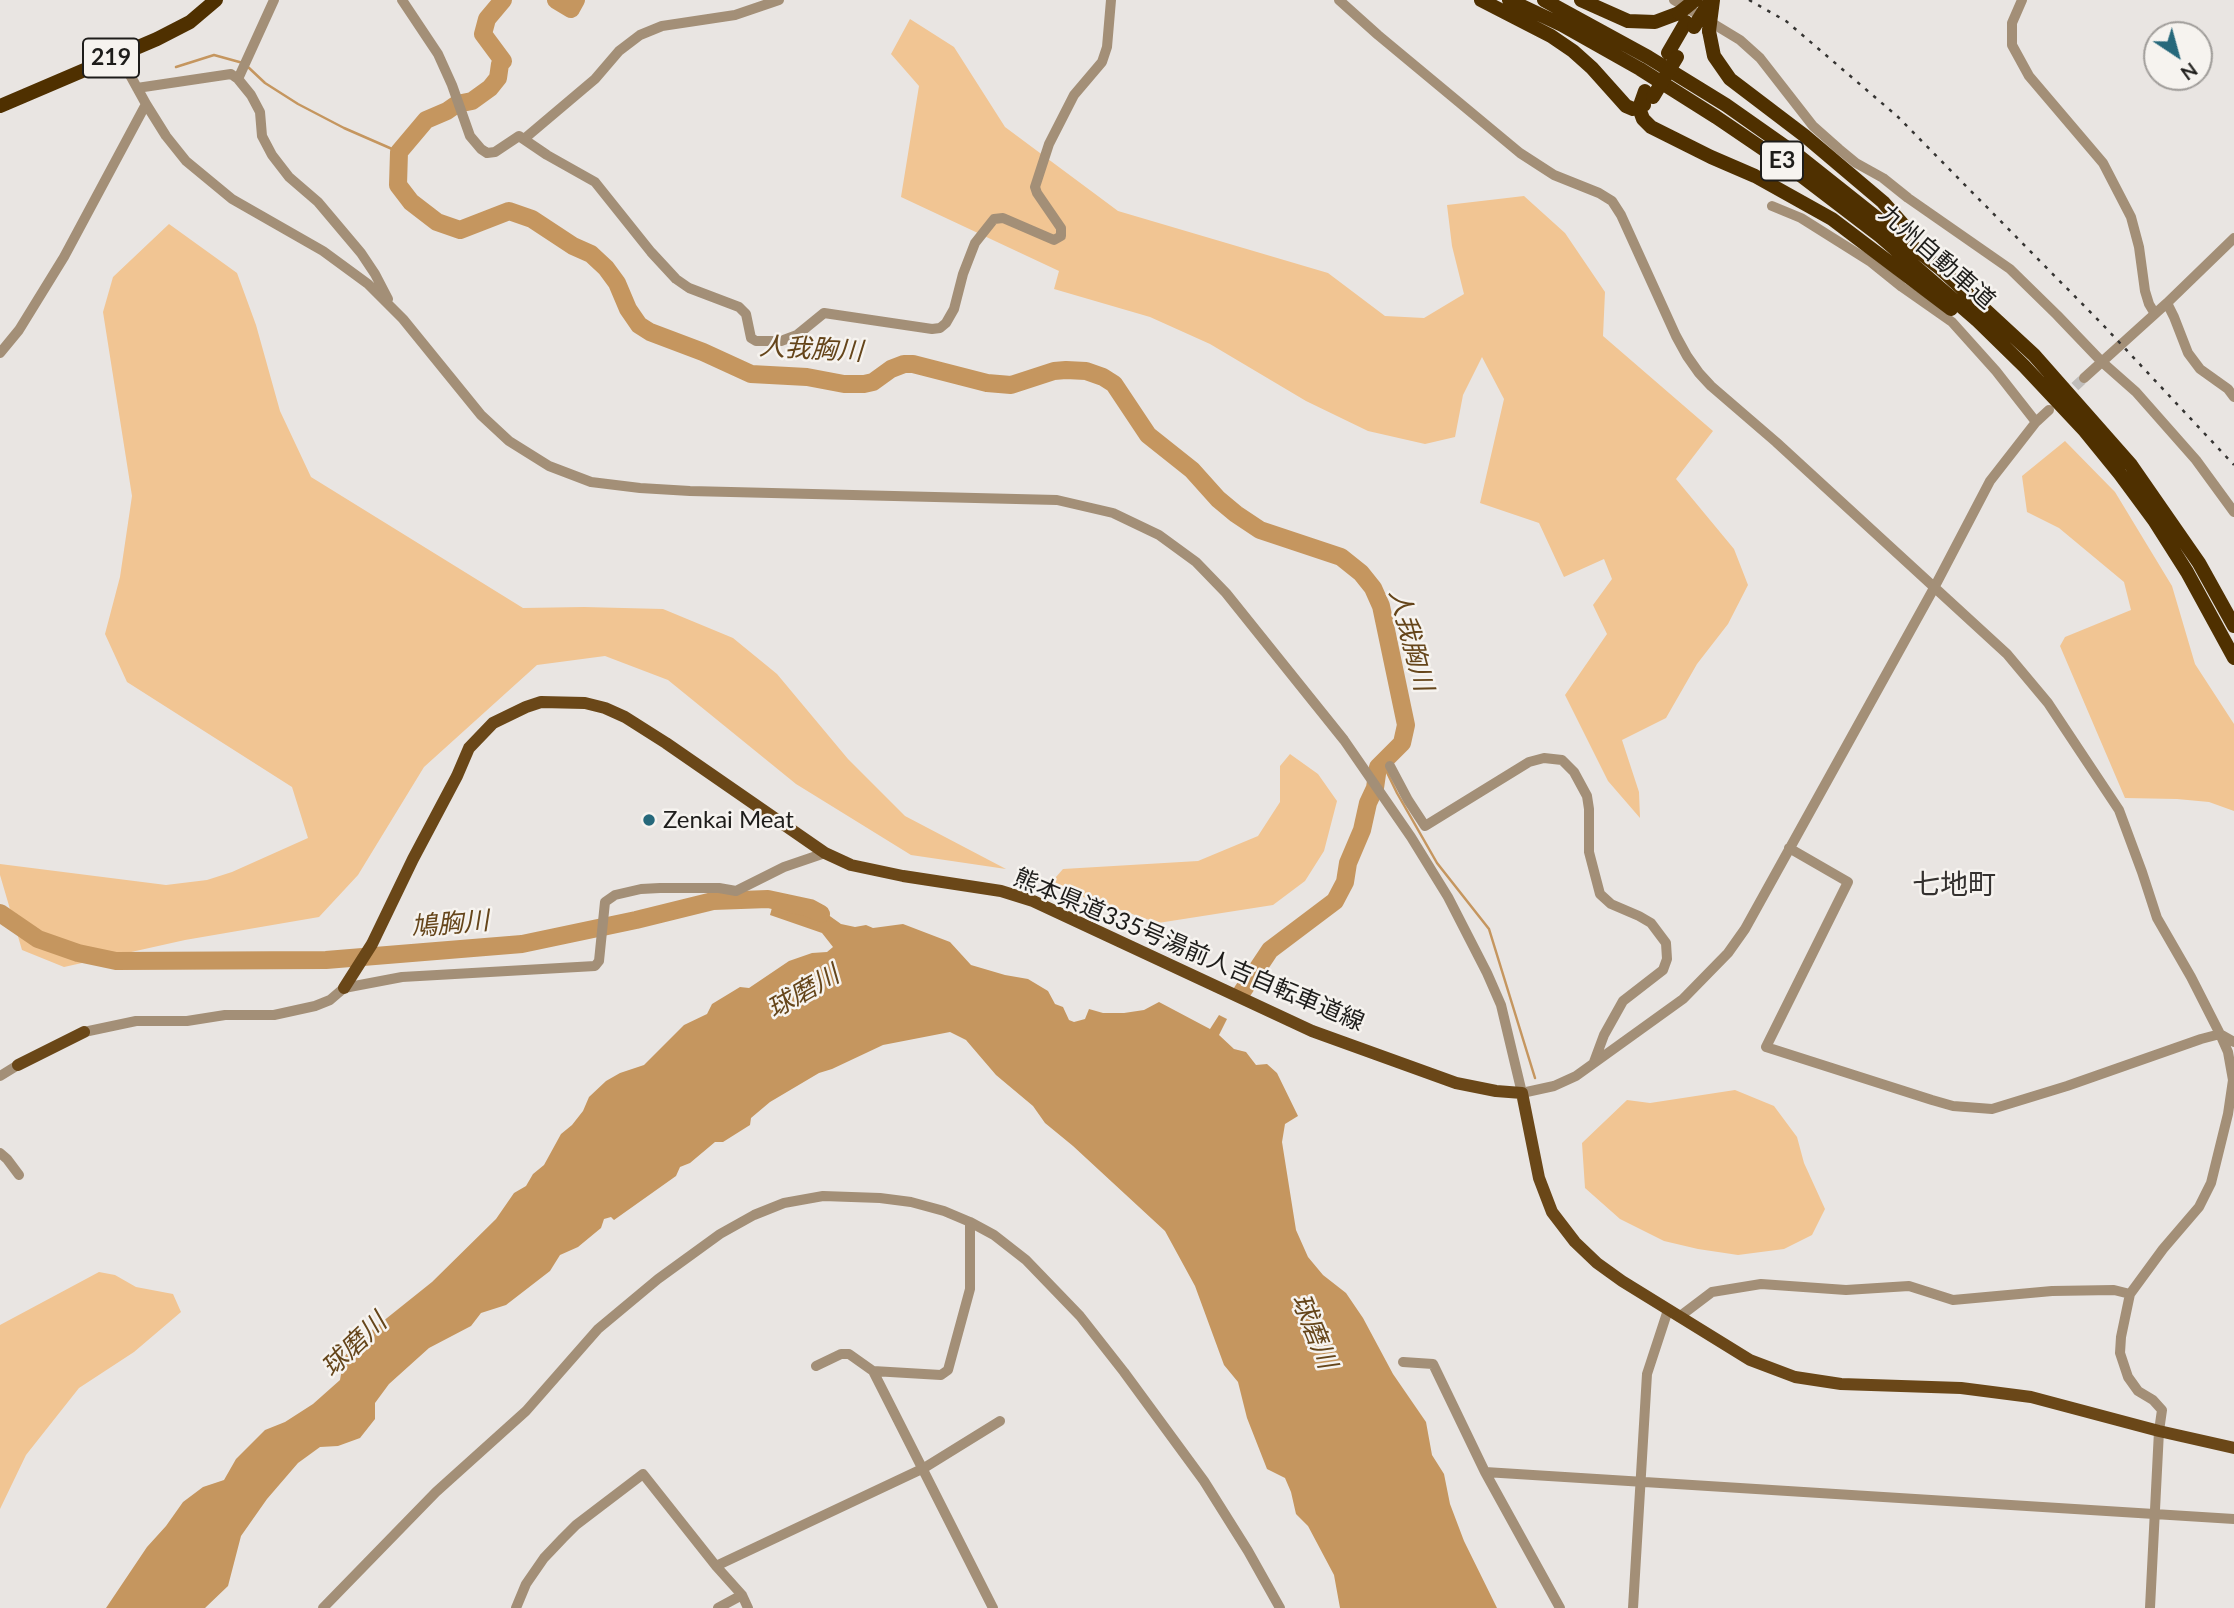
<!DOCTYPE html>
<meta charset="utf-8">
<style>
body{margin:0}
#map{position:relative;width:2234px;height:1608px;overflow:hidden;background:#e9e5e2;font-family:Lato,sans-serif}
canvas{display:block}
.north{position:absolute;left:2143px;top:21px;width:70px;height:70px;box-sizing:border-box;background:#f6f3ef;border:2px solid #a09d9a;border-radius:50%;rotate:144deg;font-size:19px;font-weight:700;line-height:28px;text-align:center;color:#1e1d1b}
.north::after{content:'';display:block;margin:auto;width:24px;height:32px;background:#26687b;clip-path:polygon(50% 0,100% 100%,50% 72%,0 100%)}
</style>
<div id="map">
<canvas width="2234" height="1608"></canvas>
<div class="north">N</div>
</div>
<script>
const ctx = document.querySelector('canvas').getContext('2d');
ctx.lineJoin = 'round';
function paint(path, color) { ctx.fillStyle = color; ctx.fill(path, 'evenodd'); }
const poly = rows => new Path2D(rows.map(r => 'M' + r).join(''));
function strokePath(path, color, width, dash) { ctx.strokeStyle = color; ctx.lineWidth = width; ctx.lineCap = dash ? 'butt' : 'round'; ctx.setLineDash(dash || []); ctx.stroke(path); }
function drawText(font, color, halo, rows, align = 'center') {
  ctx.font = font + ' Lato,"Noto Sans JP",sans-serif'; ctx.lineWidth = 5; ctx.setLineDash([]); ctx.textBaseline = 'middle'; ctx.strokeStyle = halo; ctx.fillStyle = color; for (const [text, x, y, turn = 0] of rows) {
    ctx.save(); ctx.translate(x, y); ctx.rotate((+turn || 0) * Math.PI / 180); ctx.textAlign = isNaN(turn) ? turn : align; if (halo) ctx.strokeText(text, 0, 0); ctx.fillText(text, 0, 0); ctx.restore();
  }
}
paint(poly([
 [910,19,954,47,1005,127,1118,211,1328,273,1385,316,1424,318,1464,294,1452,246,1447,205,1524,196,1565,233,1605,292,1603,336,1713,431,1676,479,1734,549,1748,585,1728,624,1697,664,1666,718,1622,740,1639,792,1640,818,1608,781,1565,695,1607,634,1593,605,1612,579,1604,559,1564,577,1539,523,1480,503,1504,399,1482,357,1463,395,1455,437,1425,444,1368,431,1306,401,1210,344,1150,317,1054,289,1059,271,901,197,919,86,891,54],
 [169,224,237,273,256,325,280,411,311,477,523,608,584,607,663,609,733,638,777,674,848,759,905,816,1006,869,911,855,796,784,668,680,605,656,537,665,424,767,358,875,319,917,185,940,64,967,22,950,0,875,0,864,166,885,207,880,232,872,308,838,292,787,127,682,105,634,120,577,132,496,103,312,113,277],
 [2065,441,2115,492,2172,586,2195,664,2234,724,2234,811,2209,802,2177,799,2125,798,2060,646,2065,637,2131,610,2124,582,2059,528,2027,512,2022,476],
 [1290,754,1318,774,1337,801,1324,851,1305,881,1273,905,1158,923,1049,885,1063,869,1198,861,1258,836,1280,802,1280,766],
 [1735,1090,1774,1106,1797,1137,1804,1163,1825,1209,1812,1235,1784,1249,1738,1255,1698,1249,1664,1241,1620,1219,1585,1188,1582,1143,1627,1100,1650,1103],
 [99,1272,115,1275,136,1287,173,1294,181,1312,134,1352,79,1388,26,1455,0,1509,0,1325]
]), '#f1c593');
paint(poly([
 [779,894,786,911,796,913,799,904,827,914,841,924,855,927,866,925,873,928,903,924,950,942,971,965,1005,975,1028,979,1048,991,1055,1004,1063,1007,1069,1020,1074,1022,1085,1019,1089,1009,1103,1013,1124,1013,1144,1010,1159,1002,1210,1029,1219,1015,1227,1019,1219,1035,1234,1049,1246,1052,1256,1065,1267,1064,1277,1073,1298,1116,1285,1124,1282,1142,1296,1230,1308,1257,1323,1275,1346,1293,1363,1318,1393,1374,1426,1422,1432,1455,1444,1474,1450,1504,1464,1541,1497,1608,1340,1608,1334,1575,1308,1526,1296,1514,1291,1492,1285,1478,1267,1469,1247,1418,1238,1382,1224,1365,1195,1286,1165,1231,1073,1146,1045,1123,1033,1106,996,1075,966,1040,950,1032,883,1045,832,1069,819,1073,770,1102,751,1118,750,1125,723,1142,715,1142,690,1163,680,1167,676,1176,614,1220,611,1217,604,1219,601,1228,578,1247,560,1255,550,1271,506,1305,481,1313,471,1326,429,1348,389,1384,375,1403,375,1419,360,1438,338,1446,320,1447,298,1463,267,1499,241,1536,228,1586,205,1608,106,1608,147,1547,166,1526,183,1502,203,1487,224,1480,236,1459,265,1430,285,1422,313,1404,340,1380,344,1357,357,1342,432,1282,496,1219,514,1193,526,1186,533,1174,544,1165,561,1134,572,1125,583,1111,589,1097,606,1081,620,1073,644,1065,684,1025,707,1014,712,1004,740,987,749,988,789,961,812,953,827,952,833,947,822,933,770,915,773,904]
]), '#c5965f');
strokePath(poly([
 [176,67,214,55,243,63],
 [248,67,265,83,298,104,344,128,399,152],
 [1382,762,1397,793,1437,863,1489,929,1535,1078]
]), '#c5965f', 2.5);
strokePath(poly([
 [503,0,487,19,483,34,503,61,500,64,498,78,490,88,472,101,457,104,447,111,426,120,399,152,398,185,411,202,437,222,460,230,509,211,532,219,573,246,591,254,606,268,617,283,628,309,639,325,650,332,703,352,751,374,807,377,844,384,864,384,873,382,891,369,904,364,913,364,987,383,1011,385,1054,371,1066,370,1086,371,1103,377,1114,384,1148,435,1192,470,1218,499,1236,514,1260,530,1341,557,1361,573,1373,588,1381,606,1406,725,1402,743,1378,767,1375,788,1368,803,1362,830,1348,863,1345,882,1335,901,1270,950,1242,992],
 [556,0,571,9,576,0],
 [0,913,38,939,78,953,116,961,326,960,522,944,636,920,713,901,768,899,810,908,821,914]
]), '#c5965f', 18);
strokePath(poly([
 [2064,397,2084,378]
]), '#c0bdba', 10, [10, 5]);
strokePath(poly([
 [402,0,438,54,452,85,470,136,481,149,487,153,495,152,519,136,547,155,595,182,651,252,676,279,689,288,739,307,746,314,751,338,756,341,781,341,797,335,824,313,932,329,940,328,946,323,954,309,963,274,975,243,994,219,1003,218,1054,240,1061,236,1061,228,1037,193,1035,187,1049,144,1074,95,1102,62,1107,47,1111,0],
 [1339,0,1378,35,1520,153,1554,175,1599,193,1612,201,1621,215,1676,336,1687,356,1699,373,1711,386,1776,442,2007,654,2048,703,2119,810,2142,872,2157,918,2191,977,2220,1034,2228,1052,2233,1080,2228,1114,2211,1183,2199,1207,2163,1249,2130,1294,2121,1337,2120,1353,2128,1377,2138,1391,2153,1400,2162,1410,2159,1431,2150,1608],
 [1674,0,1740,40,1760,58,1813,126,1839,149,1856,163,1883,178,1908,198,2010,269,2057,315,2102,362,2136,392,2196,460,2234,512],
 [2022,0,2012,23,2012,45,2029,76,2103,163,2131,217,2139,247,2145,291,2149,304,2155,314],
 [119,55,146,104,166,136,186,161,232,199,323,251,368,284,403,319,481,415,509,441,549,466,591,482,640,488,690,491,1057,500,1113,513,1159,535,1196,562,1226,593,1344,740,1411,837,1448,897,1487,973,1501,1005,1522,1093,1554,1086,1576,1076,1683,999,1728,953,1745,929,1934,588,1990,481,2036,422,2049,410],
 [238,79,274,0],
 [137,88,231,74,238,79,251,95,260,112,262,136,272,155,289,177,318,202,361,253,375,274,388,299],
 [524,139,595,79,619,51,640,35,662,26,735,15,779,0],
 [1772,206,1801,218,1871,262,1902,287,1952,322,1996,371,2036,422],
 [2167,303,2174,317,2188,353,2200,369,2228,389,2234,397],
 [0,353,19,330,64,257,146,104],
 [2084,378,2167,303,2234,238],
 [1390,766,1408,800,1425,826,1529,762,1544,758,1562,760,1574,772,1587,796,1589,809,1589,852,1600,894,1611,904,1639,916,1651,923,1666,943,1667,959,1663,970,1623,1001,1604,1035,1594,1062],
 [1789,848,1848,882,1766,1047,1932,1100,1953,1106,1992,1109,2067,1086,2201,1039,2220,1034,2234,1042],
 [84,1032,136,1021,187,1021,225,1015,274,1015,315,1006,330,1000,344,988,402,977,595,966,599,961,605,902,615,895,641,889,660,888,719,888,736,891,784,867,825,853],
 [0,1076,18,1065],
 [0,1153,7,1159,19,1175],
 [1679,1317,1712,1292,1761,1284,1846,1290,1909,1286,1953,1300,2052,1291,2114,1290,2130,1294],
 [1403,1362,1433,1364,1485,1472,1560,1608],
 [816,1366,841,1354,849,1354,873,1371,993,1608],
 [873,1371,941,1375,948,1370,970,1289,970,1222],
 [1485,1472,2234,1519],
 [716,1566,924,1468,1000,1421],
 [323,1608,436,1492,526,1411,598,1329,658,1279,720,1234,754,1215,784,1203,823,1196,880,1198,911,1202,944,1211,970,1222,994,1235,1026,1260,1080,1316,1124,1372,1204,1481,1248,1551,1280,1608],
 [516,1608,526,1584,544,1558,563,1538,576,1525,643,1474,716,1566,742,1595,748,1608],
 [718,1608,742,1595],
 [1633,1608,1647,1374,1668,1310]
]), '#a38f77', 10);
strokePath(poly([
 [344,988,372,944,413,859,457,776,469,748,493,723,526,707,541,702,585,703,605,708,625,717,666,743,825,853,851,865,903,876,1001,891,1033,901,1312,1031,1456,1083,1496,1091,1522,1093,1539,1178,1552,1212,1575,1242,1597,1263,1622,1281,1750,1360,1795,1377,1841,1384,1961,1388,2031,1397,2159,1431,2234,1448],
 [18,1065,84,1032]
]), '#6a4718', 12);
strokePath(poly([
 [1481,0,1551,36,1573,51,1592,68,1626,106,1633,109,1644,105],
 [1509,0,1562,25,1640,69,1716,117,1791,168,1880,236,1978,321,2024,366,2085,431,2120,474,2154,520,2187,572,2234,658],
 [1544,0,1648,57,1726,105,1800,157,1941,269,2034,355,2131,465,2199,563,2234,626],
 [1581,0,1628,21,1655,22,1679,13],
 [1709,31,1714,56,1730,79,1805,136,1883,202,1913,236],
 [1668,53,1686,22],
 [1645,91,1639,108,1643,119,1651,127,1711,157,1755,176,1832,219,1951,309],
 [0,106,157,39,190,22,216,0]
]), '#4f3000', 14);
strokePath(poly([
 [1749,0,1786,21,1897,116,2104,326,2234,465]
]), '#353432', 2.5, [3.5, 7]);
strokePath(poly([
 [1679,13,1695,0],
 [1694,27,1710,1],
 [1709,31,1713,0],
 [1653,97,1677,57]
]), '#4f3000', 14);
for (const [x, y, r, color] of [
 [649,820,7,"#26687b"]
]) { const dot = new Path2D(); dot.arc(x, y, r, 0, 2 * Math.PI); ctx.fillStyle = color; ctx.fill(dot); strokePath(dot, '#f6f3ef', 2.5); }
for (const [x, y, w] of [
 [111,58,56],
 [1782,161,42]
]) { const box = new Path2D(); box.roundRect(x - w / 2, y - 19.5, w, 39, 5); ctx.fillStyle = '#f6f3ef'; ctx.fill(box); strokePath(box, '#1e1d1b', 2); }
drawText('bold 23px', '#1e1d1b', null, [
 ["219",111,58],
 ["E3",1782,161]
]);
drawText('24px', '#1e1d1b', '#f6f3ef', [
 ["九州自動車道",1937,257,41],
 ["熊本県道335号湯前人吉自転車道線",1189,950,23]
]);
drawText('24px', '#1e1d1b', '#f6f3ef', [
 ["Zenkai Meat",663,820]
], 'left');
drawText('italic 26px', '#65451a', '#f6f3ef', [
 ["人我胸川",811,349,3],
 ["人我胸川",1411,640,75],
 ["鳩胸川",450,924,-5],
 ["球磨川",803,992,-30],
 ["球磨川",1314,1331,68],
 ["球磨川",354,1345,-44]
]);
drawText('28px', '#34312f', '#f6f3ef', [
 ["七地町",1954,885]
]);
</script>
